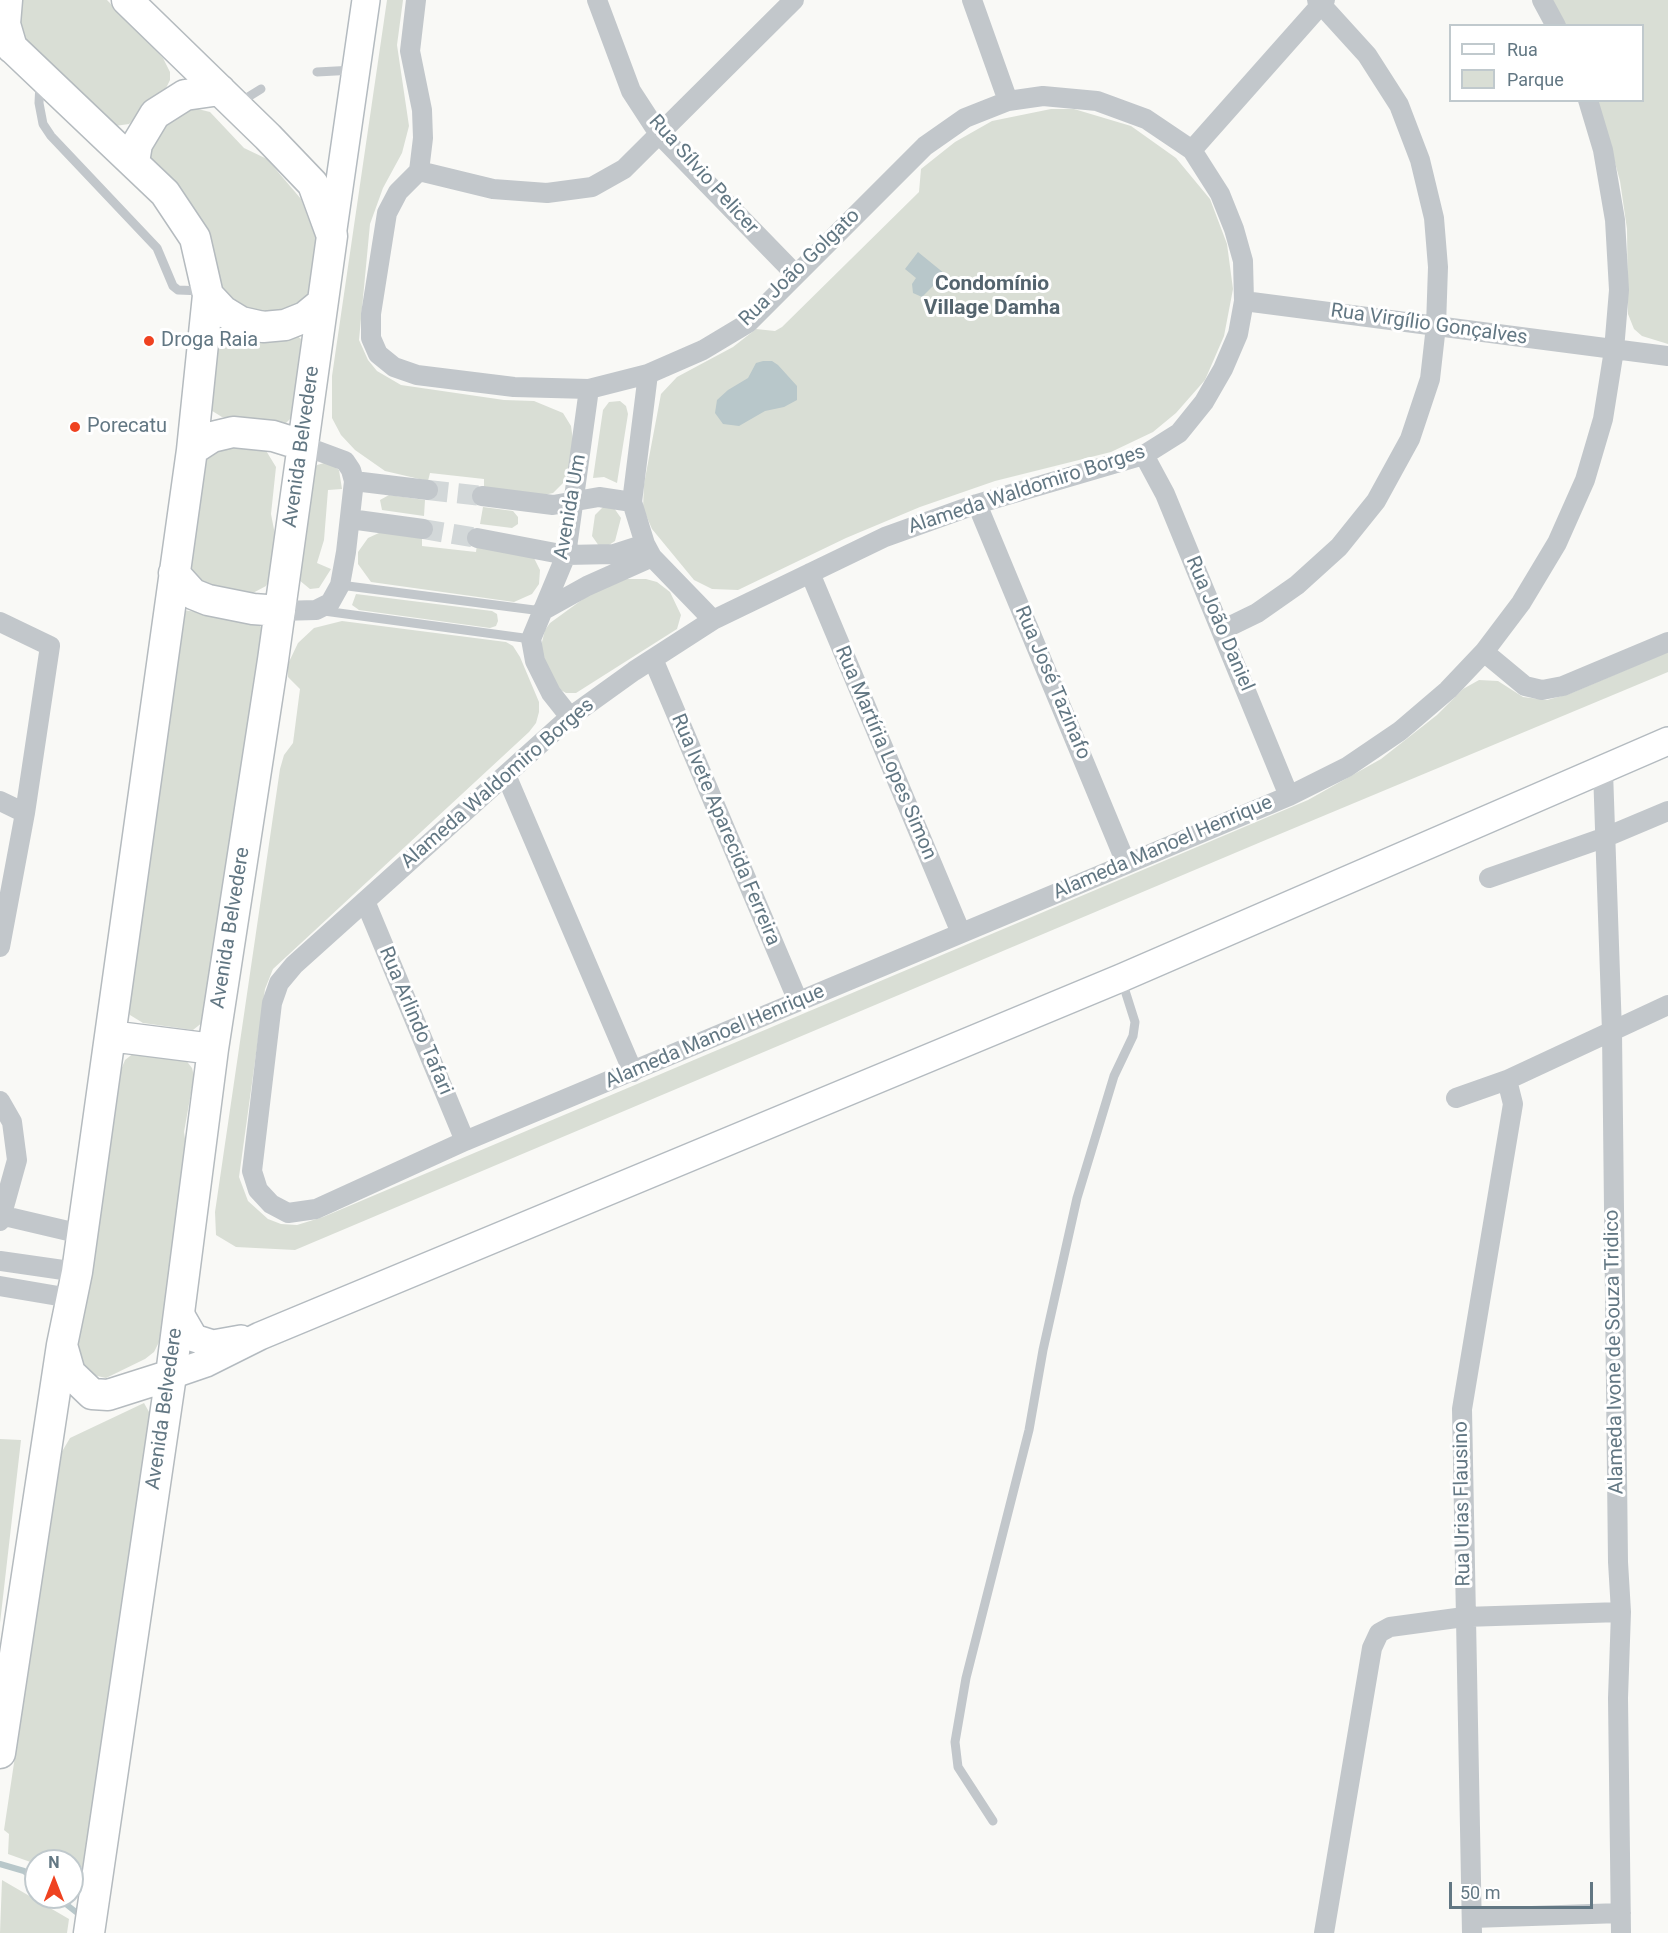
<!DOCTYPE html>
<meta charset="utf-8">
<style>
body{margin:0}
#map{position:relative;width:1668px;height:1933px;overflow:hidden;background:#f9f9f6;font-family:Roboto,sans-serif}
canvas{display:block}
.legend{position:absolute;left:1449px;top:24px;width:195px;height:78px;box-sizing:border-box;background:#fff;border:2px solid #c0c9cd;margin:0;padding:8px 10px;list-style:none;font-size:18px;color:#627783}
.legend li{display:flex;align-items:center;gap:12px;height:30px}
.legend b{width:30px;border:2px solid #c0c9cd}
.north{position:absolute;left:24px;top:1849px;width:60px;height:60px;box-sizing:border-box;background:#fff;border:2px solid #c0c9cd;border-radius:50%;rotate:0deg;font-size:16px;font-weight:700;line-height:24px;text-align:center;color:#627783}
.north::after{content:'';display:block;margin:auto;width:21px;height:27px;background:#ef4220;clip-path:polygon(50% 0,100% 100%,50% 72%,0 100%)}
.scale{position:absolute;left:1449px;top:1882px;width:144px;height:27px;box-sizing:border-box;border:3px solid #627783;border-top:0;padding-left:8px;font-size:18px;line-height:21px;white-space:nowrap;color:#627783;-webkit-text-stroke:4px #fff;paint-order:stroke}
</style>
<div id="map">
<canvas width="1668" height="1933"></canvas>
<ul class="legend">
<li><b style="height:8px;background:#fff"></b>Rua</li>
<li><b style="height:16px;background:#d9ded5"></b>Parque</li>
</ul>
<div class="north">N</div>
<div class="scale">50 m</div>
</div>
<script>
const ctx = document.querySelector('canvas').getContext('2d');
ctx.lineJoin = 'round';
function paint(path, color) { ctx.fillStyle = color; ctx.fill(path, 'evenodd'); }
const poly = rows => new Path2D(rows.map(r => 'M' + r).join(''));
function strokePath(path, color, width, dash) { ctx.strokeStyle = color; ctx.lineWidth = width; ctx.lineCap = dash ? 'butt' : 'round'; ctx.setLineDash(dash || []); ctx.stroke(path); }
function drawText(font, color, halo, rows, align = 'center') {
  ctx.font = font + ' Roboto,sans-serif'; ctx.lineWidth = 6; ctx.setLineDash([]); ctx.textBaseline = 'middle'; ctx.strokeStyle = halo; ctx.fillStyle = color; for (const [text, x, y, turn = 0] of rows) {
    ctx.save(); ctx.translate(x, y); ctx.rotate((+turn || 0) * Math.PI / 180); ctx.textAlign = isNaN(turn) ? turn : align; if (halo) ctx.strokeText(text, 0, 0); ctx.fillText(text, 0, 0); ctx.restore();
  }
}
paint(poly([
 [19,0,107,0,163,58,170,72,170,80,164,92,129,124,115,126,27,46,16,13],
 [387,0,403,0,397,45,409,126,402,153,383,188,370,224,359,340,368,360,377,371,401,385,504,400,534,401,563,413,571,426,573,440,569,468,563,483,553,493,544,495,484,488,484,479,430,473,428,481,385,471,355,450,341,435,332,418,332,376],
 [1551,0,1668,0,1668,344,1642,336,1634,329,1628,314,1627,229,1620,181,1598,101,1642,100,1642,26,1565,25],
 [194,108,210,112,244,148,267,159,301,199,316,239,318,261,315,281,307,295,285,314,255,315,229,300,149,155,150,141,174,116],
 [1051,109,1074,109,1131,126,1176,158,1210,199,1227,244,1233,289,1224,336,1205,380,1176,413,1153,432,1111,452,995,481,920,507,846,538,738,590,712,589,694,580,652,529,643,508,644,484,661,394,677,377,733,347,756,329,775,331,782,327,919,192,921,169,955,142,992,121],
 [226,333,253,339,295,334,301,339,294,415,286,423,222,417,209,409,218,334],
 [620,401,626,406,628,414,617,483,604,477,593,478,603,410,609,402],
 [208,445,265,449,276,467,271,514,276,540,270,578,266,586,251,594,205,586,194,575,191,566],
 [328,462,339,470,342,489,328,490,324,540,317,563,331,569,319,588,310,589,299,580,311,472,317,465],
 [389,495,425,500,424,516,382,510,380,500],
 [483,507,513,511,518,517,518,524,512,528,480,524],
 [603,507,614,508,621,518,615,541,609,545,599,546,592,536,595,515],
 [381,532,422,537,422,546,476,552,477,544,534,558,540,570,539,584,532,594,514,602,371,582,358,564,358,552,368,538],
 [623,579,646,579,657,582,670,592,681,615,677,629,576,693,566,693,557,688,540,650,545,630,550,623,590,594],
 [356,594,492,611,497,614,498,621,496,626,490,628,359,610,352,605],
 [182,610,247,618,259,624,265,634,203,1022,193,1030,143,1023,130,1015,127,1007],
 [342,621,506,642,513,646,520,657,539,702,539,712,536,723,529,732,273,969,265,989,239,1177,248,1201,268,1219,281,1224,297,1225,323,1217,1308,800,1381,759,1437,715,1463,689,1479,680,1498,681,1523,697,1547,700,1569,694,1668,652,1668,672,1268,839,295,1250,236,1247,216,1235,215,1212,280,769,284,755,293,743,300,689,288,677,288,664,298,643,314,628],
 [139,1049,185,1059,192,1068,194,1076,184,1132,187,1151,159,1342,154,1352,145,1359,106,1378,93,1375,84,1369,77,1350,121,1070,125,1060],
 [144,1403,153,1419,85,1868,80,1867,76,1879,72,1877,72,1861,36,1861,36,1864,8,1854,9,1834,4,1830,60,1455,70,1438],
 [0,1439,21,1440,0,1623],
 [2,1880,69,1919,67,1933,0,1933]
]), '#d9ded5');
paint(poly([
 [918,252,945,274,922,297,913,293,912,284,916,278,905,269],
 [763,361,772,361,778,365,797,386,797,400,784,407,765,411,739,426,723,424,715,413,717,400,728,390,748,378,756,363]
]), '#b8c7ca');
strokePath(poly([
 [0,1864,24,1871,36,1880],
 [57,1897,81,1916]
]), '#b8c7ca', 6);
strokePath(poly([
 [428,490,482,496],
 [423,529,477,538]
]), '#d3d8d9', 20, [20, 10]);
const secondary = poly([
 [332,236,366,0],
 [179,1312,194,1338,213,1344,241,1339],
 [171,1375,206,1363,260,1336,1121,978,1668,741]
]);
const primary = poly([
 [7,0,5,24,12,48],
 [0,36,165,193,195,238,208,295,192,450,110,1036,77,1272,62,1345,0,1753],
 [134,162,137,144,155,114,185,95,220,90],
 [208,295,223,311,241,322,263,327,285,325,305,317,322,303],
 [192,450,212,437,233,432,273,436,302,445],
 [174,573,193,594,208,600,253,609,280,611],
 [110,1036,213,1049],
 [62,1345,70,1373,92,1394,108,1395,171,1375],
 [89,1933,171,1375,213,1049,273,660,332,236,313,184,268,137,127,0]
]);
strokePath(secondary, '#b4bbc0', 30);
strokePath(primary, '#b5bbbf', 33);
strokePath(poly([
 [317,72,354,70],
 [40,83,39,103,43,124,51,136,157,248,173,286,178,290,203,291],
 [240,102,261,89],
 [340,585,542,611],
 [324,611,531,639],
 [993,1821,958,1767,955,1742,966,1678,1029,1430,1043,1350,1077,1198,1114,1076,1133,1036,1135,1022,1122,981]
]), '#c2c7cb', 9);
strokePath(poly([
 [416,0,410,51,422,110,423,138,419,171,398,192,387,213,371,314,371,338,378,354,394,367,417,375,514,387,589,389,648,374,703,350,748,323,925,146,965,118,1008,101,1043,96,1097,101,1146,119,1192,150,1220,194,1234,229,1243,261,1244,301,1238,334,1223,369,1204,402,1179,433,1144,455,977,504,885,537,713,620,634,671,570,717,294,965,279,983,272,1003,252,1171,258,1190,271,1204,288,1213,316,1209,465,1141,1289,796,1347,767,1400,731,1448,690,1484,652,1521,603,1557,543,1585,480,1603,419,1614,350,1619,290,1615,220,1603,150,1588,100],
 [597,0,631,91,659,134,796,275],
 [972,0,1008,101],
 [1542,0,1556,26],
 [1192,150,1325,0],
 [419,171,493,189,547,193,592,187,624,169,794,0],
 [1244,301,1668,356],
 [648,374,632,502,645,544,652,557,713,620],
 [1144,455,1165,494,1289,796],
 [354,481,428,490],
 [482,496,553,505,599,497,632,502],
 [977,504,1126,863],
 [350,519,423,529],
 [477,538,566,555,614,554,645,544],
 [810,573,961,933],
 [280,611,316,610,330,603,340,585,346,552,354,481,351,470,345,461,302,445],
 [542,611,587,586,652,557],
 [0,622,50,646,25,813,0,947],
 [1222,630,1257,613,1297,585,1339,547,1376,501,1410,439,1430,379,1436,326,1438,267,1434,218,1420,160,1399,105,1367,55,1317,0],
 [1484,652,1525,686,1542,690,1563,686,1668,642],
 [653,659,798,1001],
 [570,717,551,693,535,661,531,639,566,555,589,389],
 [1603,771,1612,1032,1618,1562,1621,1612,1618,1698,1621,1933],
 [506,775,633,1072],
 [0,801,25,813],
 [1489,878,1606,837,1668,811],
 [365,901,465,1141],
 [1456,1098,1507,1080,1668,1005],
 [0,1101,12,1122,17,1160,0,1221],
 [0,1215,81,1234],
 [0,1261,77,1272],
 [0,1286,70,1298],
 [1472,1918,1621,1913],
 [1324,1933,1372,1648,1379,1633,1390,1627,1464,1617,1621,1612],
 [1472,1933,1462,1409,1513,1104,1507,1080]
]), '#c2c7cb', 20);
strokePath(secondary, '#fff', 27);
strokePath(primary, '#fff', 30);
for (const [x, y, r, color] of [
 [149,341,6,"#ef4220"],
 [75,427,6,"#ef4220"]
]) { const dot = new Path2D(); dot.arc(x, y, r, 0, 2 * Math.PI); ctx.fillStyle = color; ctx.fill(dot); strokePath(dot, '#fff', 2); }
drawText('20px', '#627783', '#fff', [
 ["Rua Sílvio Pelicer",703,175,48],
 ["Rua João Golgato",800,268,-44],
 ["Rua Virgílio Gonçalves",1429,325,8],
 ["Avenida Belvedere",302,447,-82],
 ["Alameda Waldomiro Borges",1027,490,-18],
 ["Avenida Um",571,507,-80],
 ["Rua João Daniel",1219,624,67],
 ["Rua José Tazinafo",1052,683,67],
 ["Rua Martíria Lopes Simon",885,753,67],
 ["Alameda Waldomiro Borges",498,784,-41],
 ["Rua Ivete Aparecida Ferreira",725,830,67],
 ["Alameda Manoel Henrique",1163,848,-23],
 ["Avenida Belvedere",231,928,-81],
 ["Rua Arlindo Tafari",415,1021,67],
 ["Alameda Manoel Henrique",715,1037,-23],
 ["Alameda Ivone de Souza Tridico",1615,1352,-91],
 ["Avenida Belvedere",165,1409,-82],
 ["Rua Urias Flausino",1463,1504,-91]
]);
drawText('20px', '#627783', '#fff', [
 ["Droga Raia",161,341],
 ["Porecatu",87,427]
], 'left');
drawText('bold 21px', '#54646e', '#fff', [
 ["Condomínio",992,285],
 ["Village Damha",992,309]
]);
</script>
